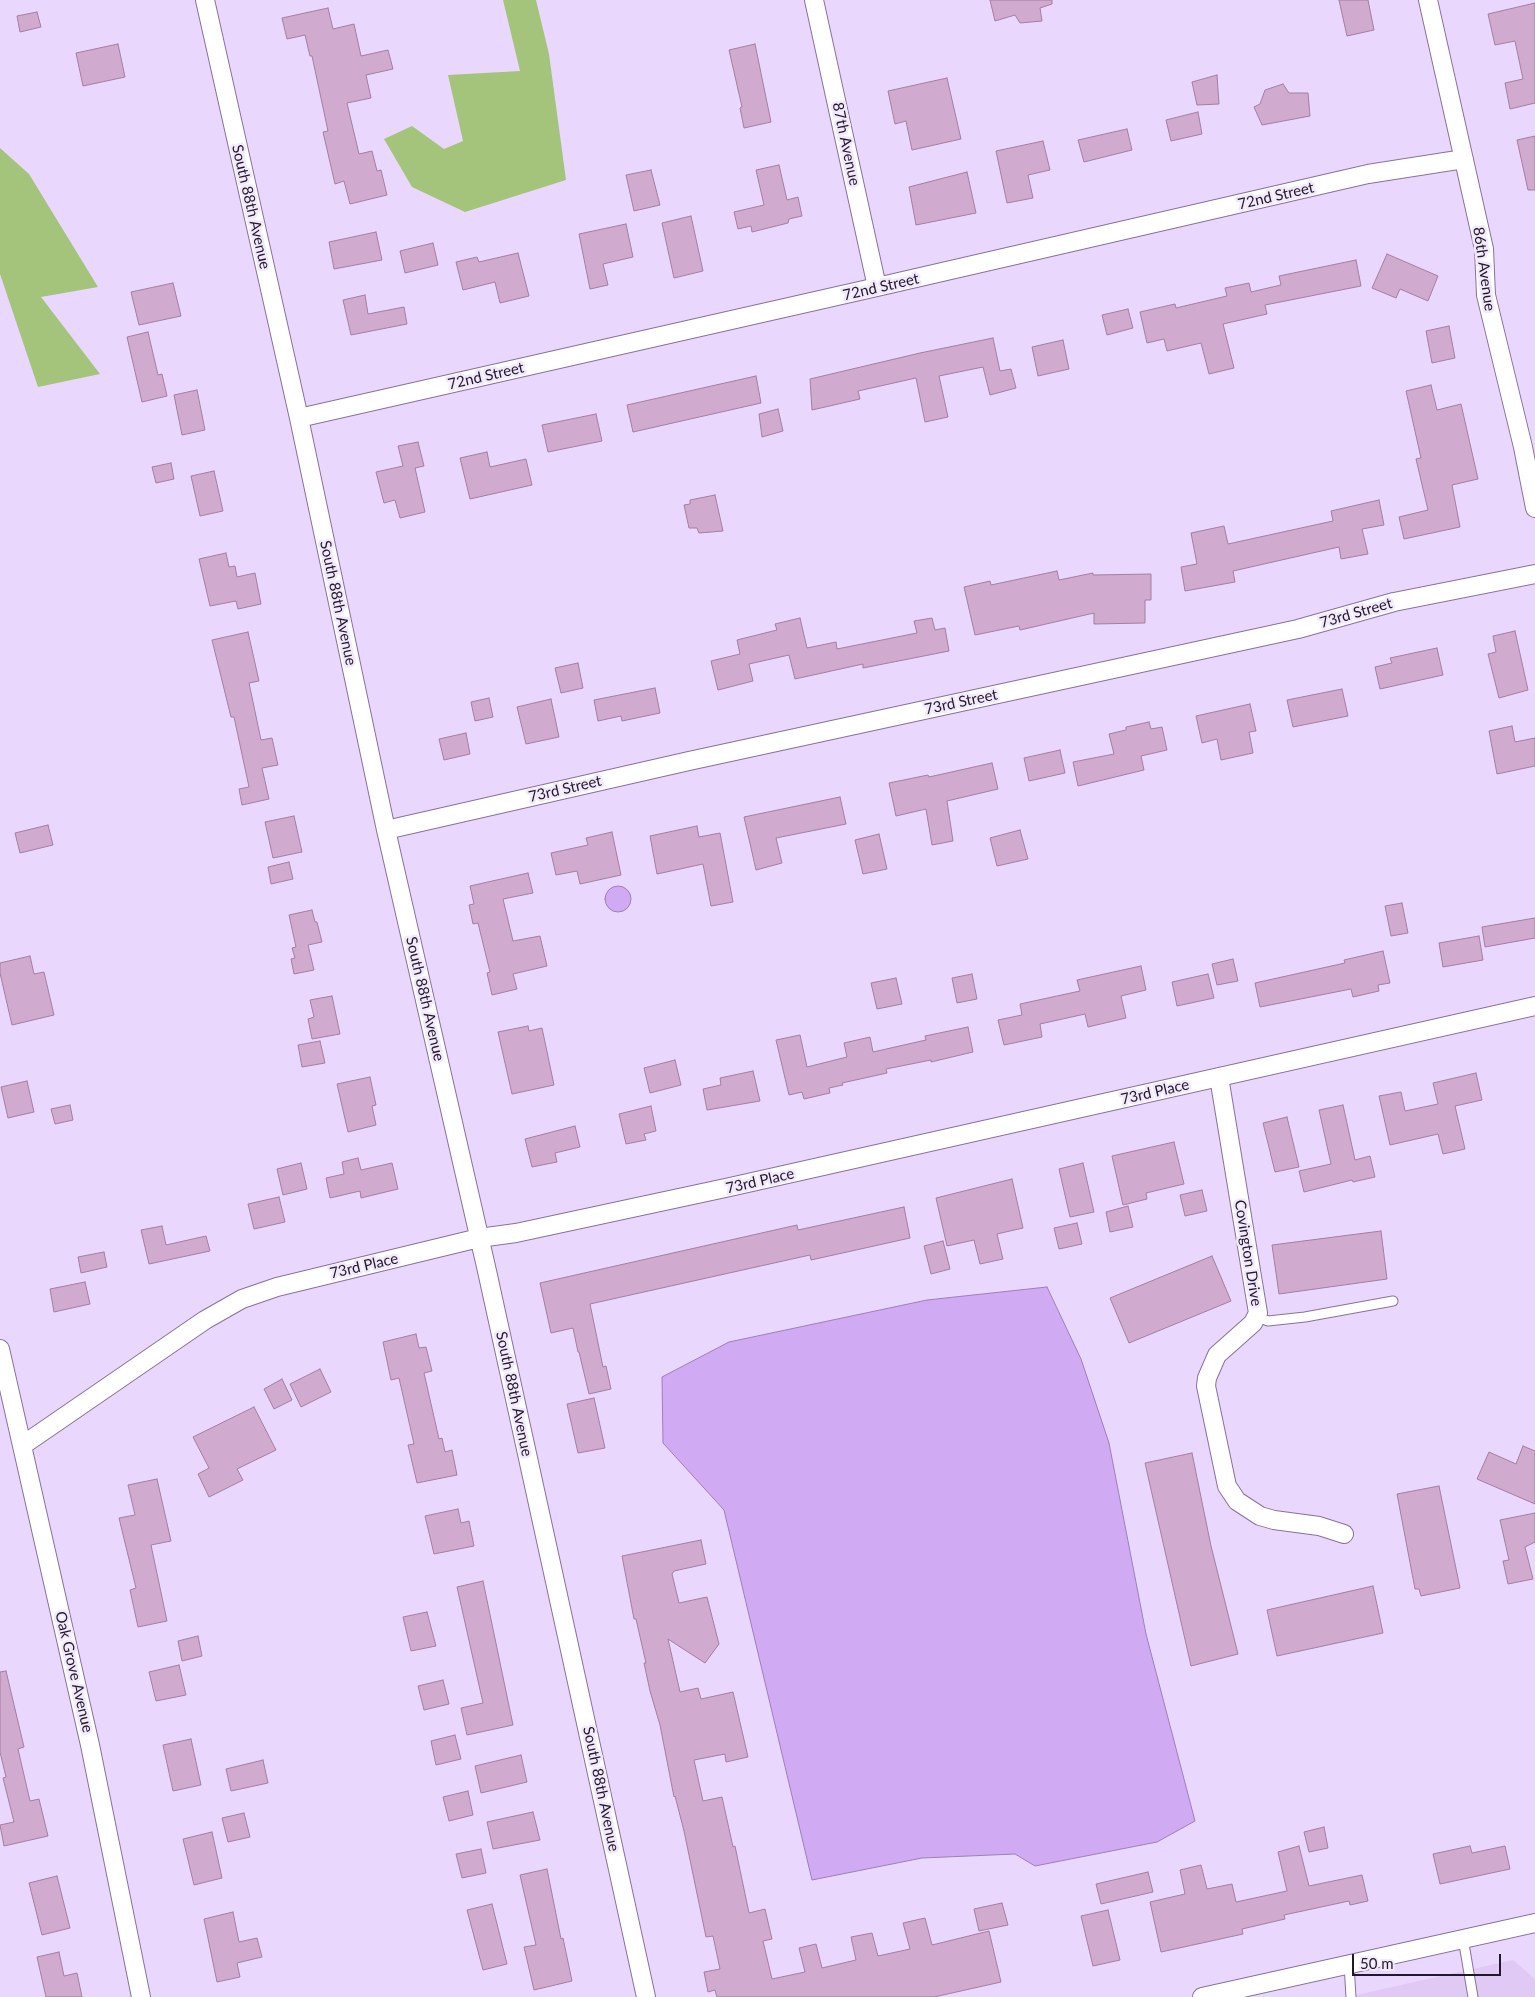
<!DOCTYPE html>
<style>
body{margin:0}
#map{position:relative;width:1535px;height:1997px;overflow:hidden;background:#ead7fd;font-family:Lato,sans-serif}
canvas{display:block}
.scale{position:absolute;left:1352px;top:1954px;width:149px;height:22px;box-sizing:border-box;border:2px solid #211829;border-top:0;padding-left:6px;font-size:15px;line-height:18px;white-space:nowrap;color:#211829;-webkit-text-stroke:4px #f2e9fc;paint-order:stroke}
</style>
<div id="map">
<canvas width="1535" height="1997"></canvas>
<div class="scale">50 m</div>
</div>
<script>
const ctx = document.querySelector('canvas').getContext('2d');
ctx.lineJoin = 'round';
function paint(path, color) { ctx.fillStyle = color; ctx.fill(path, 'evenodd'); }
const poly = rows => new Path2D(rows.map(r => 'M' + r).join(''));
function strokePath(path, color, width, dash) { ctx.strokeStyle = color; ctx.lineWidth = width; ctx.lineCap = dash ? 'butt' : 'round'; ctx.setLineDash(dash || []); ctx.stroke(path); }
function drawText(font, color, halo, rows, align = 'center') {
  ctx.font = font + ' Lato,sans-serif'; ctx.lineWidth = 5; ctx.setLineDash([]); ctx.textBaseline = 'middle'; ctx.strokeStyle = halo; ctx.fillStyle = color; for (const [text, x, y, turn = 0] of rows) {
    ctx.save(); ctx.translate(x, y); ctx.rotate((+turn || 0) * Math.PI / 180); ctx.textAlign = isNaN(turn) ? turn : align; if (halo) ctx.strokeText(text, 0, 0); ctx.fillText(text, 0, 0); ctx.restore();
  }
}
paint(poly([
 [1513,1960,1535,1979,1535,1997,1347,1997]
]), '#e0caf5');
paint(poly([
 [503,0,536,0,549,54,566,180,465,212,412,187,384,139,412,126,444,149,463,141,448,75,520,71],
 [0,148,29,174,98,287,41,297,100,374,38,387,0,274]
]), '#a5c47b');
const water = poly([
 '605 899a13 13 0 1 1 26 0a13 13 0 1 1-26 0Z',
 [1047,1287,1081,1359,1109,1443,1146,1634,1195,1821,1157,1842,1035,1866,1015,1854,922,1858,812,1880,724,1510,663,1443,662,1377,729,1342,927,1300,1047,1287]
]);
paint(water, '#d0abf4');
strokePath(water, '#9c7fb7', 1);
const building = poly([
 [990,0,1052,0,1052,4,1040,8,1042,21,1020,23,1015,15,995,21,990,0],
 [1339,0,1368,0,1374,30,1347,36,1339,0],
 [1535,3,1535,103,1510,109,1505,83,1523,79,1515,41,1495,45,1488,14,1535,3],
 [328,8,333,29,354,24,361,56,388,50,393,69,366,75,371,98,347,103,359,154,372,151,377,171,381,170,387,195,350,204,344,181,335,184,323,132,328,131,312,56,310,56,305,35,287,39,282,18,328,8],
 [37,12,41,27,20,32,17,16,37,12],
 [118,44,125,77,83,86,76,53,118,44],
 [755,44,771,122,744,128,740,108,742,107,729,50,755,44],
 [1217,75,1219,104,1197,105,1192,82,1217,75],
 [947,78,961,139,912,150,906,121,895,124,888,91,947,78],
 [1283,84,1289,93,1308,93,1310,116,1262,125,1254,107,1260,104,1265,90,1283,84],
 [1198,112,1202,134,1171,141,1166,120,1198,112],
 [1127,129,1132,150,1084,162,1078,140,1127,129],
 [1535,136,1535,190,1528,190,1517,140,1535,136],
 [1043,141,1050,170,1028,175,1033,198,1007,203,996,151,1043,141],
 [779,165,787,200,798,197,802,216,789,219,788,223,752,232,751,226,738,229,734,212,764,205,756,170,779,165],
 [651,170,660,205,634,211,626,175,651,170],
 [967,172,976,213,916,225,909,187,967,172],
 [691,216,703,271,674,278,662,223,691,216],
 [626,224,633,257,603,264,608,285,590,289,579,234,626,224],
 [376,232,382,260,334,269,329,242,376,232],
 [433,243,438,265,405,273,400,251,433,243],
 [518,253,529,296,500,303,495,282,463,290,456,262,477,257,479,262,518,253],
 [1387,254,1438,276,1428,301,1400,289,1396,298,1372,288,1387,254],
 [1356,260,1361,286,1265,305,1267,314,1223,324,1234,368,1209,374,1201,343,1167,351,1164,339,1147,343,1140,312,1175,304,1176,308,1227,296,1225,288,1249,283,1251,292,1281,285,1279,276,1356,260],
 [173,283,181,316,139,325,131,292,173,283],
 [365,295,368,314,404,307,407,324,351,335,343,300,365,295],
 [1128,309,1133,328,1107,335,1102,315,1128,309],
 [1449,326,1455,358,1432,363,1426,331,1449,326],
 [148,332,158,375,162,374,167,396,142,402,127,337,148,332],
 [993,338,1000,371,1011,369,1016,388,990,395,983,367,939,376,948,417,925,422,916,378,858,391,860,399,812,410,810,379,920,353,993,338],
 [1063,340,1069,369,1038,376,1032,347,1063,340],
 [756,376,761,403,633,432,627,405,756,376],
 [1431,385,1437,410,1461,404,1478,479,1452,485,1460,527,1404,539,1399,517,1428,510,1416,459,1421,458,1406,391,1431,385],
 [197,390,205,430,182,435,174,395,197,390],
 [778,409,783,431,762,437,759,414,778,409],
 [596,414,602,441,548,452,542,425,596,414],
 [418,442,424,466,415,468,425,512,400,518,395,500,384,503,376,472,403,466,398,446,418,442],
 [487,452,490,467,526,459,532,485,470,499,460,458,487,452],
 [171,463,174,479,156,483,152,467,171,463],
 [214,471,223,511,200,516,191,476,214,471],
 [715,495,723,531,699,533,697,528,689,528,684,505,690,504,690,500,715,495],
 [1379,500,1384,525,1362,529,1368,554,1341,559,1339,547,1233,571,1235,582,1185,591,1181,567,1197,564,1191,533,1224,526,1228,544,1333,521,1331,511,1379,500],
 [226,553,229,567,235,566,237,577,255,573,261,604,238,609,236,601,210,606,199,559,226,553],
 [1057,571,1059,580,1093,573,1093,575,1151,574,1151,600,1145,600,1145,623,1094,624,1094,613,1020,630,1019,626,975,635,964,587,990,581,991,585,1057,571],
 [800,618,807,648,836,642,837,649,917,633,914,621,932,618,935,630,945,628,949,651,863,668,863,664,795,679,789,655,749,664,753,681,718,690,711,661,740,654,737,640,777,630,775,624,800,618],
 [1515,631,1528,690,1499,698,1488,654,1496,652,1493,636,1515,631],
 [248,632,259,681,249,683,261,740,272,738,278,765,262,768,269,799,242,805,239,789,249,787,234,717,231,717,212,640,248,632],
 [1437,648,1443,675,1380,689,1375,667,1392,663,1390,658,1437,648],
 [578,663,583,688,561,693,555,668,578,663],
 [655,688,660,713,622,721,621,716,598,721,594,700,655,688],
 [1342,689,1348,716,1293,727,1287,700,1342,689],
 [489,698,493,717,475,721,471,702,489,698],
 [551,699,559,737,526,744,517,707,551,699],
 [1250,704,1256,731,1249,732,1253,753,1221,760,1217,739,1202,743,1196,716,1250,704],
 [1149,722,1151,729,1162,727,1167,750,1141,756,1144,770,1078,786,1073,762,1114,754,1109,734,1126,730,1126,727,1149,722],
 [1512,726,1515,742,1535,738,1535,766,1497,774,1489,731,1512,726],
 [466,733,470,754,444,760,439,739,466,733],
 [1060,750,1065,773,1029,781,1024,758,1060,750],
 [992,763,998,789,947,801,953,841,932,845,926,809,896,816,889,783,928,775,929,777,992,763],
 [840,797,846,824,776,838,782,863,756,870,744,817,840,797],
 [294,816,302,852,273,858,265,822,294,816],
 [48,825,53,845,20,853,15,833,48,825],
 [697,826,699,837,720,833,733,902,711,906,703,864,657,874,650,836,697,826],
 [1020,830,1028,859,997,866,990,838,1020,830],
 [612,832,621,875,580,884,577,871,556,875,551,853,588,845,586,838,612,832],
 [879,834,887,869,863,874,855,840,879,834],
 [289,862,293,879,271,884,268,867,289,862],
 [528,873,533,893,503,899,513,941,540,936,547,966,513,974,517,989,492,995,487,973,490,972,478,923,473,924,469,905,474,904,470,886,528,873],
 [1402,903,1408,933,1391,936,1385,906,1402,903],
 [312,910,315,922,317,922,322,942,308,945,314,970,294,974,291,959,295,958,292,948,296,947,289,915,312,910],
 [1535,918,1535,938,1485,947,1482,927,1535,918],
 [1479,936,1483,960,1443,967,1439,943,1479,936],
 [1383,951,1390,983,1378,985,1379,991,1353,997,1351,989,1260,1007,1255,983,1345,963,1344,960,1383,951],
 [30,956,34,974,44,972,54,1015,12,1025,0,973,0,963,30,956],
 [1233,959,1238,981,1217,985,1212,964,1233,959],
 [1141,966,1146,990,1121,996,1126,1018,1088,1027,1085,1014,1040,1024,1042,1037,1004,1045,998,1020,1022,1015,1020,1004,1080,991,1077,980,1141,966],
 [972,974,977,999,957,1003,952,978,972,974],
 [1208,974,1214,998,1177,1006,1172,982,1208,974],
 [896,978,902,1004,877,1009,871,983,896,978],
 [332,996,340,1034,312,1039,308,1019,314,1017,310,1000,332,996],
 [528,1026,529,1031,542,1028,554,1085,512,1094,498,1032,528,1026],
 [968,1027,973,1052,931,1062,931,1060,886,1069,887,1073,842,1083,843,1085,829,1088,830,1093,804,1099,802,1092,789,1095,776,1040,800,1035,807,1067,847,1057,844,1043,870,1037,873,1052,926,1040,925,1036,968,1027],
 [320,1041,325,1063,302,1067,298,1045,320,1041],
 [675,1060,681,1085,650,1093,644,1068,675,1060],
 [753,1071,760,1101,707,1110,703,1089,721,1085,720,1078,753,1071],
 [1476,1073,1482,1100,1455,1106,1465,1149,1443,1154,1438,1134,1390,1145,1379,1096,1401,1092,1405,1111,1438,1104,1433,1083,1476,1073],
 [370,1077,376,1105,372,1106,376,1125,348,1132,337,1084,370,1077],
 [27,1081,34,1112,8,1118,1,1087,27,1081],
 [70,1105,73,1120,55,1124,51,1109,70,1105],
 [1343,1105,1355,1160,1370,1156,1375,1177,1353,1182,1352,1180,1304,1192,1299,1171,1331,1164,1319,1110,1343,1105],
 [651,1106,656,1131,644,1134,646,1140,626,1144,619,1114,651,1106],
 [1287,1117,1299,1167,1275,1172,1263,1123,1287,1117],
 [575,1126,580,1147,555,1153,557,1162,532,1167,525,1139,575,1126],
 [1174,1142,1184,1184,1146,1193,1147,1199,1123,1205,1112,1156,1174,1142],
 [358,1158,361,1170,392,1163,398,1189,361,1198,360,1191,330,1198,326,1178,344,1174,342,1162,358,1158],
 [301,1163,307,1189,283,1195,277,1169,301,1163],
 [1083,1163,1094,1212,1070,1217,1059,1169,1083,1163],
 [1012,1179,1023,1228,997,1234,1003,1259,980,1264,974,1240,947,1246,936,1198,1012,1179],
 [1202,1190,1207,1211,1185,1216,1180,1195,1202,1190],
 [279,1197,285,1222,254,1229,248,1204,279,1197],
 [1128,1206,1133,1227,1110,1232,1106,1212,1128,1206],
 [904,1207,910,1238,811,1260,810,1255,590,1304,603,1367,606,1366,611,1389,589,1394,579,1352,578,1352,573,1328,551,1333,540,1283,797,1225,798,1230,904,1207],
 [1077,1223,1082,1244,1059,1249,1054,1228,1077,1223],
 [162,1226,166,1245,206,1236,210,1251,149,1264,141,1230,162,1226],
 [1381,1231,1387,1279,1279,1294,1272,1245,1381,1231],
 [943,1241,950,1269,931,1274,924,1246,943,1241],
 [104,1252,107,1267,81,1273,78,1257,104,1252],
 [1212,1256,1231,1301,1129,1343,1110,1298,1212,1256],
 [85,1282,90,1304,54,1312,50,1289,85,1282],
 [416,1334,419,1348,426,1347,432,1371,424,1373,439,1439,442,1438,445,1452,452,1450,457,1475,417,1483,408,1445,414,1444,399,1378,391,1380,383,1342,416,1334],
 [320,1369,331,1392,301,1407,290,1384,320,1369],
 [282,1379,292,1400,274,1409,264,1389,282,1379],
 [594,1398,605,1448,578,1453,567,1404,594,1398],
 [254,1407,276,1450,237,1469,243,1480,209,1497,198,1474,209,1468,193,1437,254,1407],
 [1523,1446,1535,1451,1535,1504,1477,1479,1489,1452,1516,1464,1523,1446],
 [1192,1453,1211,1546,1238,1654,1191,1666,1145,1463,1192,1453],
 [157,1479,171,1541,151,1545,167,1621,138,1627,130,1590,136,1588,119,1518,135,1515,128,1485,157,1479],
 [1439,1486,1460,1588,1421,1596,1419,1589,1415,1589,1397,1494,1439,1486],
 [458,1509,461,1523,469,1521,474,1546,434,1554,425,1516,458,1509],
 [1535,1513,1535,1542,1525,1547,1533,1579,1508,1584,1503,1561,1509,1560,1500,1520,1535,1513],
 [701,1540,706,1564,674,1571,672,1574,679,1603,707,1597,719,1644,705,1663,668,1639,680,1692,698,1688,701,1699,733,1692,748,1757,726,1762,725,1754,694,1760,703,1801,722,1797,733,1847,735,1846,749,1913,765,1909,772,1939,763,1941,772,1979,805,1972,799,1948,816,1944,822,1968,856,1960,851,1937,872,1933,878,1956,910,1949,903,1923,925,1918,932,1945,989,1931,1001,1982,934,1997,717,1997,715,1990,708,1992,704,1972,720,1969,713,1936,706,1937,684,1831,675,1796,674,1797,660,1725,650,1691,644,1663,646,1663,636,1619,634,1619,622,1556,701,1540],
 [483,1581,513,1725,467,1735,461,1708,483,1703,457,1587,483,1581],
 [1373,1586,1383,1633,1277,1656,1267,1610,1373,1586],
 [427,1612,436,1646,411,1651,403,1617,427,1612],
 [198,1636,202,1656,182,1661,178,1641,198,1636],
 [179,1665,186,1695,156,1701,149,1672,179,1665],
 [6,1671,24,1747,18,1749,30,1801,39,1799,48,1836,4,1846,0,1825,14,1822,3,1778,6,1777,0,1752,0,1672,6,1671],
 [443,1680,449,1704,424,1710,418,1686,443,1680],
 [455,1735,461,1759,436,1765,431,1741,455,1735],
 [191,1739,201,1785,173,1791,163,1745,191,1739],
 [521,1755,527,1782,481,1793,475,1766,521,1755],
 [263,1760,268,1783,231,1791,226,1769,263,1760],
 [468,1791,473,1815,449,1821,443,1797,468,1791],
 [533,1812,540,1840,493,1849,487,1822,533,1812],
 [244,1813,250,1837,228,1842,222,1818,244,1813],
 [1324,1827,1328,1848,1309,1852,1304,1832,1324,1827],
 [212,1832,222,1878,194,1885,183,1839,212,1832],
 [1299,1846,1309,1886,1362,1875,1368,1901,1350,1905,1349,1901,1284,1915,1285,1919,1242,1929,1243,1934,1161,1952,1150,1902,1185,1894,1180,1870,1201,1865,1207,1889,1232,1884,1236,1902,1287,1891,1278,1852,1299,1846],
 [1470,1846,1472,1853,1505,1846,1510,1869,1440,1884,1433,1854,1470,1846],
 [481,1849,486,1873,462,1878,456,1854,481,1849],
 [547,1869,561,1939,563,1938,572,1981,534,1990,524,1947,536,1945,520,1875,547,1869],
 [1148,1872,1153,1892,1101,1904,1096,1884,1148,1872],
 [57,1876,70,1928,42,1935,29,1883,57,1876],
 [1002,1903,1008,1925,979,1931,974,1909,1002,1903],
 [492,1904,507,1964,483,1970,467,1910,492,1904],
 [1108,1910,1120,1960,1093,1966,1081,1916,1108,1910],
 [233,1912,239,1942,257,1938,262,1957,237,1963,240,1977,217,1982,204,1919,233,1912],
 [59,1952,64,1976,77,1973,82,1997,46,1997,37,1957,59,1952]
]);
paint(building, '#d1aacf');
strokePath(building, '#a37ea1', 1);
const service = poly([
 [1257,1317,1268,1321,1305,1317,1393,1301],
 [1463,1938,1473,1997],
 [1349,1964,1351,1997]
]);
const minor = poly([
 [205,0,299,418,386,830,487,1271,646,1997],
 [814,0,877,287],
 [1428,0,1484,249,1486,295,1523,447,1535,508],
 [299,418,877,287,1368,174,1464,159],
 [386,830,689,761,1298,629,1394,602,1535,574],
 [1219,1077,1258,1313,1253,1323,1217,1355,1207,1378,1206,1386,1227,1486,1237,1501,1260,1516,1274,1520,1319,1526,1344,1534],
 [0,1349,90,1745,141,1997],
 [23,1445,205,1320,242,1299,277,1287,479,1238,516,1233,730,1187,1535,1006],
 [1202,1997,1535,1923]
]);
strokePath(service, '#88729c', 11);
strokePath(minor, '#88729c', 20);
strokePath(service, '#fff', 9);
strokePath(minor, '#fff', 18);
drawText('15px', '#211829', '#f2e9fc', [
 ["87th Avenue",846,144,78],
 ["72nd Street",1276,196,-13],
 ["South 88th Avenue",251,207,77],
 ["86th Avenue",1484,269,82],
 ["72nd Street",881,287,-13],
 ["72nd Street",486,376,-13],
 ["South 88th Avenue",338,603,78],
 ["73rd Street",1356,613,-16],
 ["73rd Street",961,702,-12],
 ["73rd Street",565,789,-13],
 ["South 88th Avenue",425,999,77],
 ["73rd Place",1155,1092,-13],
 ["73rd Place",760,1181,-13],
 ["Covington Drive",1248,1253,81],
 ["73rd Place",364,1266,-13],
 ["South 88th Avenue",514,1394,78],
 ["Oak Grove Avenue",74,1672,77],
 ["South 88th Avenue",601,1789,78]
]);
</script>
